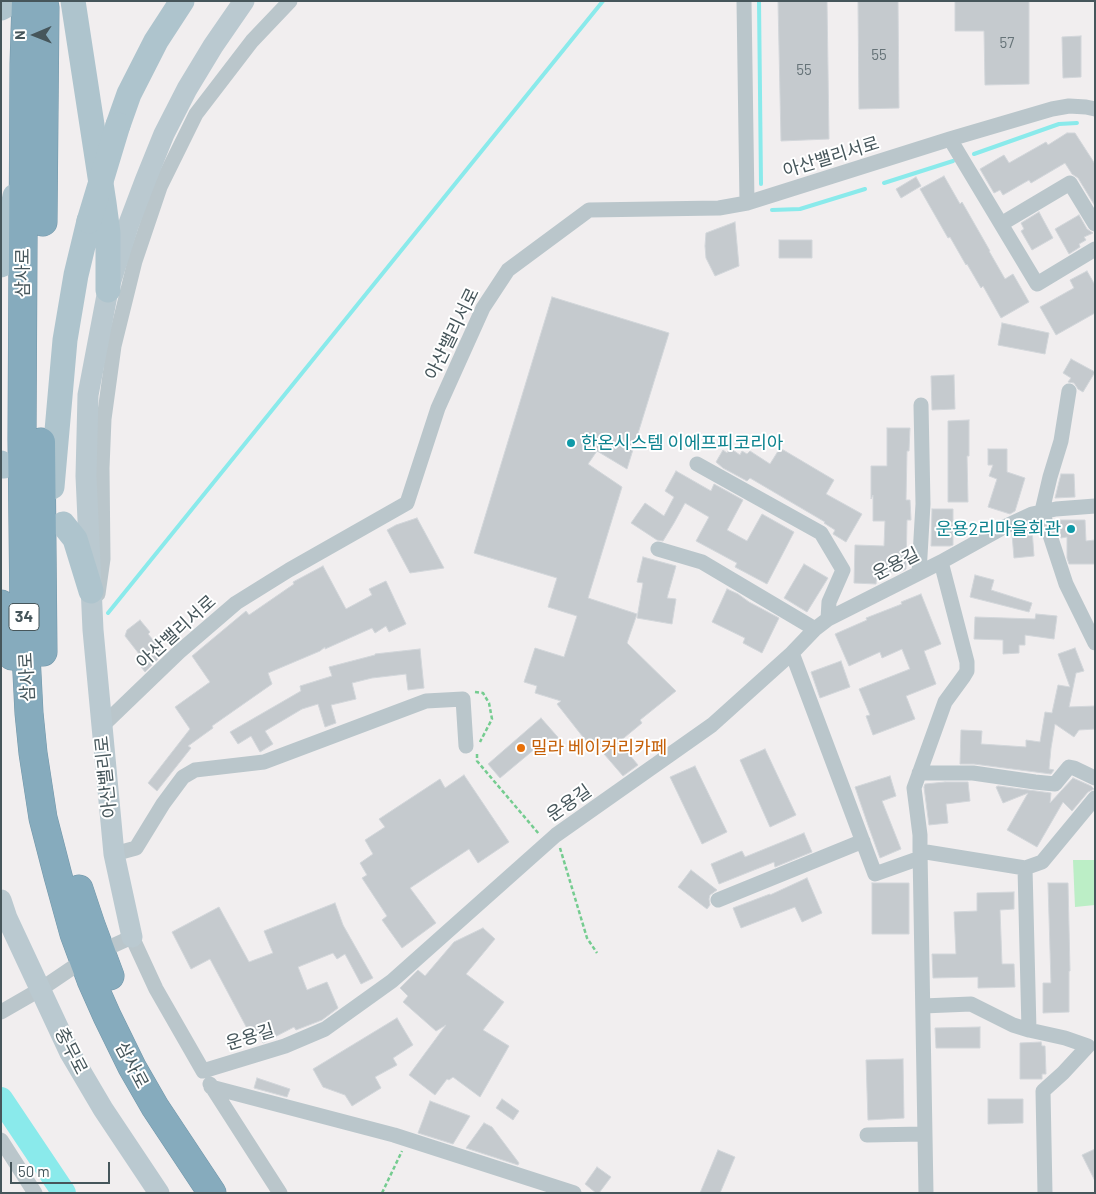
<!DOCTYPE html>
<meta charset="utf-8">
<style>
body{margin:0}
#map{position:relative;width:1096px;height:1194px;overflow:hidden;background:#f1eeef;font-family:Barlow,sans-serif}
canvas{display:block}
.frame{position:absolute;inset:0;border:2px solid #46565b;pointer-events:none}
.north{position:absolute;left:10px;top:10px;width:50px;height:50px;-webkit-text-stroke:4px #fff;paint-order:stroke;rotate:269deg;font-size:14px;font-weight:700;line-height:20px;text-align:center;color:#46565b}
.north::after{content:'';display:block;margin:auto;width:18px;height:22px;background:#46565b;clip-path:polygon(50% 0,100% 100%,50% 72%,0 100%)}
.scale{position:absolute;left:10px;top:1162px;width:100px;height:22px;box-sizing:border-box;border:2px solid #46565b;border-top:0;padding-left:6px;font-size:15px;line-height:18px;white-space:nowrap;color:#46565b;-webkit-text-stroke:4px #fff;paint-order:stroke}
</style>
<div id="map">
<canvas width="1096" height="1194"></canvas>
<div class="frame"></div>
<div class="north">N</div>
<div class="scale">50 m</div>
</div>
<script>
const ctx = document.querySelector('canvas').getContext('2d');
ctx.lineJoin = 'round';
function paint(path, color) { ctx.fillStyle = color; ctx.fill(path, 'evenodd'); }
const poly = rows => new Path2D(rows.map(r => 'M' + r).join(''));
function strokePath(path, color, width, dash) { ctx.strokeStyle = color; ctx.lineWidth = width; ctx.lineCap = dash ? 'butt' : 'round'; ctx.setLineDash(dash || []); ctx.stroke(path); }
function drawText(font, color, halo, rows, align = 'center') {
  ctx.font = font + ' Barlow,"Noto Sans KR",sans-serif'; ctx.lineWidth = 4; ctx.setLineDash([]); ctx.textBaseline = 'middle'; ctx.strokeStyle = halo; ctx.fillStyle = color; for (const [text, x, y, turn = 0] of rows) {
    ctx.save(); ctx.translate(x, y); ctx.rotate((+turn || 0) * Math.PI / 180); ctx.textAlign = isNaN(turn) ? turn : align; if (halo) ctx.strokeText(text, 0, 0); ctx.fillText(text, 0, 0); ctx.restore();
  }
}
paint(poly([
 [1073,860,1095,860,1095,905,1075,907]
]), '#bceec6');
strokePath(poly([
 [759,1,761,184],
 [974,154,1059,124,1077,123],
 [884,183,953,161],
 [772,210,800,209,865,189],
 [108,613,603,1]
]), '#8aeaeb', 4);
strokePath(poly([
 [1,1099,64,1193]
]), '#8aeaeb', 24);
const building = poly([
 [778,1,827,1,829,139,781,141,778,1],
 [858,1,898,1,899,108,859,109,858,1],
 [955,1,1029,1,1029,84,985,85,984,31,955,31,955,1],
 [1081,36,1081,77,1063,78,1062,37,1081,36],
 [1067,133,1075,133,1095,164,1095,206,1078,178,1072,174,1065,163,1031,183,1029,180,1003,195,1000,190,994,193,980,169,1004,155,1009,163,1046,142,1048,145,1067,133],
 [944,176,960,204,962,202,990,251,989,251,1005,279,1013,274,1029,302,1001,318,983,286,981,288,967,264,966,265,950,237,948,238,920,189,944,176],
 [916,177,921,186,901,198,896,189,916,177],
 [1039,212,1053,238,1032,250,1021,231,1024,229,1021,223,1039,212],
 [1079,215,1087,229,1093,233,1084,237,1086,240,1079,244,1080,247,1069,254,1055,229,1079,215],
 [735,222,739,266,715,276,706,258,705,246,706,233,735,222],
 [779,240,812,240,812,258,779,258,779,240],
 [1087,271,1095,285,1095,313,1056,335,1040,307,1074,288,1070,280,1087,271],
 [552,297,669,333,627,469,597,451,588,464,622,487,588,598,637,614,627,643,676,691,640,720,642,723,619,742,638,765,623,776,598,747,594,751,557,704,561,701,535,693,537,686,524,682,535,648,564,657,577,616,548,607,557,578,474,553,552,297],
 [1002,323,1049,333,1045,354,998,345,1002,323],
 [1071,359,1095,372,1083,392,1078,389,1074,383,1068,382,1071,378,1063,373,1071,359],
 [954,375,955,409,932,410,931,376,954,375],
 [969,420,969,456,967,456,968,502,948,502,948,421,969,420],
 [887,428,910,428,909,451,907,451,906,500,910,500,911,520,907,520,906,569,900,572,877,572,876,584,854,583,855,545,884,546,885,521,873,521,873,495,871,499,871,466,887,466,887,428],
 [730,448,740,455,742,451,747,454,750,451,770,464,780,448,834,480,826,494,862,514,846,542,833,534,835,530,824,523,825,522,750,478,747,481,723,468,716,462,723,450,727,453,730,448],
 [988,449,1007,449,1007,472,1025,478,1015,511,1010,514,988,507,997,479,989,476,993,465,988,465,988,449],
 [676,471,711,491,714,484,743,500,727,530,747,541,762,514,794,532,767,584,735,567,737,563,696,541,709,517,685,503,674,523,663,541,657,540,631,523,645,503,664,516,674,497,665,491,676,471],
 [1061,474,1074,474,1075,497,1055,498,1061,474],
 [932,509,953,509,953,545,950,546,931,546,932,509],
 [417,518,444,568,410,573,387,530,396,525,417,518],
 [1055,520,1085,520,1086,541,1095,540,1095,564,1069,564,1067,558,1067,537,1061,538,1055,520],
 [1032,529,1034,556,1014,558,1012,534,1020,530,1032,529],
 [643,557,676,566,667,598,676,599,672,624,637,618,643,583,637,582,643,557],
 [804,564,828,578,807,612,784,598,804,564],
 [323,566,346,609,372,595,369,589,386,581,406,624,389,632,386,626,375,633,372,628,325,649,325,647,320,651,268,673,272,684,212,726,213,728,188,746,191,748,157,791,148,783,190,729,175,707,210,682,192,656,246,611,249,615,294,584,293,582,323,566],
 [975,575,994,580,991,590,1032,603,1029,612,970,597,975,575],
 [727,589,738,594,749,602,779,618,762,653,743,643,745,638,712,622,727,589],
 [921,594,941,644,924,651,936,684,906,696,915,719,873,735,866,716,870,715,859,689,910,669,902,649,882,658,880,652,849,666,835,634,867,620,866,618,902,604,901,602,921,594],
 [1036,614,1057,616,1054,639,1025,635,1025,645,1019,645,1019,653,1003,654,1003,640,974,639,975,617,1035,619,1036,614],
 [140,620,150,632,148,634,164,653,145,672,138,663,143,659,125,636,127,630,140,620],
 [1075,648,1084,671,1076,673,1069,707,1095,706,1095,729,1079,730,1074,737,1055,724,1051,748,1049,769,1054,770,1051,774,974,764,960,764,961,730,982,731,981,744,1026,747,1026,740,1040,742,1045,712,1052,713,1058,685,1070,687,1058,654,1075,648],
 [420,649,424,688,408,690,406,674,372,678,352,683,356,699,331,705,336,723,325,727,318,704,302,709,265,731,273,744,260,752,251,736,238,744,230,732,301,691,300,686,332,676,329,667,375,655,375,654,420,649],
 [841,661,850,687,820,698,811,672,841,661],
 [541,718,563,743,551,753,542,743,500,778,488,764,541,718],
 [765,749,796,815,770,827,740,760,765,749],
 [695,766,727,832,702,844,670,777,695,766],
 [464,775,509,842,478,863,469,849,410,888,436,923,402,948,382,920,387,916,362,878,367,875,360,863,373,854,365,840,385,827,379,819,440,779,445,788,464,775],
 [890,776,896,796,882,801,901,849,880,858,868,825,855,787,890,776],
 [1073,778,1091,786,1094,789,1088,792,1072,811,1063,802,1037,847,1007,830,1028,793,1003,803,996,787,998,786,1051,793,1050,803,1073,778],
 [945,782,968,782,970,801,946,804,948,823,929,825,924,787,925,784,945,782],
 [804,833,812,852,775,867,774,862,719,884,711,864,742,851,745,857,804,833],
 [691,870,717,890,710,895,709,899,710,905,707,909,678,887,691,870],
 [807,878,822,913,802,922,795,907,741,928,733,908,770,894,770,895,807,878],
 [872,883,909,883,909,934,872,934,872,883],
 [1048,883,1068,883,1070,971,1069,971,1069,1012,1043,1013,1043,983,1051,983,1048,883],
 [1014,892,1014,909,1000,910,1002,964,1014,964,1015,987,978,988,978,977,933,978,932,954,956,954,954,912,977,911,977,893,1014,892],
 [335,903,343,925,373,978,361,984,345,954,337,959,333,953,298,967,307,990,327,982,338,1008,322,1020,296,1030,294,1027,263,1043,257,1030,250,1034,210,959,191,969,172,932,219,907,249,962,273,953,264,931,335,903],
 [483,928,495,939,466,974,504,1002,483,1030,509,1046,480,1097,453,1077,449,1080,447,1079,435,1095,409,1075,446,1025,436,1031,403,1002,408,996,400,988,418,970,425,976,454,942,483,928],
 [397,1018,413,1045,393,1058,397,1065,375,1077,381,1088,352,1106,345,1095,323,1087,313,1069,397,1018],
 [980,1027,980,1048,936,1048,935,1028,980,1027],
 [1041,1042,1042,1046,1045,1046,1046,1074,1042,1074,1042,1079,1020,1079,1020,1043,1041,1042],
 [903,1059,904,1118,868,1120,866,1060,903,1059],
 [257,1078,290,1089,287,1097,254,1088,257,1078],
 [502,1099,519,1111,513,1120,496,1108,502,1099],
 [988,1099,1023,1099,1023,1123,988,1124,988,1099],
 [430,1101,470,1116,453,1144,418,1133,430,1101],
 [484,1123,492,1127,519,1163,518,1165,466,1148,484,1123],
 [1095,1149,1095,1181,1082,1155,1095,1149],
 [718,1150,735,1157,720,1193,700,1193,718,1150],
 [597,1167,611,1177,599,1193,596,1193,585,1184,597,1167]
]);
paint(building, '#c5cace');
strokePath(building, '#d2d6da', 1);
const highway = poly([
 [26,1,24,64,22,439,24,615,29,713,33,753,43,818,58,876,74,934,91,980,107,1016,132,1067,155,1107,212,1193],
 [43,222,45,7],
 [41,442,43,652],
 [1,604,12,656],
 [79,889,91,925,110,976]
]);
strokePath(highway, '#7196a9', 29);
strokePath(poly([
 [475,692,483,693,489,703,492,719,480,742],
 [477,754,477,761,539,834],
 [560,848,587,938,597,953],
 [382,1193,402,1151]
]), '#75cc90', 2.5, [4, 2.5]);
strokePath(poly([
 [744,1,747,203],
 [950,139,1001,224],
 [1095,224,1070,183,1001,224,1037,284,1095,249],
 [1069,391,1061,441,1050,477,1042,511,1066,584,1095,643],
 [697,464,821,533,843,570,829,602,828,619],
 [658,549,702,562,815,629],
 [919,573,923,504,921,405],
 [98,594,103,559,102,468,104,419,114,346,135,261,160,187,196,114,252,41,290,1],
 [792,653,875,874,920,858],
 [101,727,179,652,236,603,289,570,407,503,438,408,483,308,508,270,589,210,719,208,747,203,950,139,1052,109,1069,106,1086,107,1095,109],
 [919,773,973,773,1035,782,1055,784,1069,767,1074,768,1095,778],
 [920,851,1025,868,1042,862,1095,798],
 [114,854,136,848,163,804,183,777,195,770,264,762,426,701,463,699,466,746],
 [718,900,863,841],
 [110,947,132,937,156,989,203,1071,285,1046,325,1029,392,981,556,835,712,725,792,653,815,629,828,619,941,562,1004,527,1032,514,1056,509,1095,506],
 [923,1006,971,1004,1013,1025,1029,1030,1025,868],
 [1,1012,41,989,72,968],
 [1029,1030,1065,1038,1088,1046,1063,1073,1043,1091,1045,1193],
 [210,1084,280,1193],
 [211,1087,394,1135,574,1193],
 [867,1135,925,1134],
 [1,1140,35,1193],
 [926,1193,920,851,920,835,914,788,945,702,964,676,967,671,967,662,941,562]
]), '#bac6cb', 15);
strokePath(poly([
 [1,900,7,918,70,1053,103,1109,159,1193],
 [132,937,114,854,93,630,86,476,88,395,108,290,128,226,145,181,164,134,187,89,213,46,244,1]
]), '#bac9d0', 21);
strokePath(poly([
 [73,1,104,203,108,233,108,290],
 [1,8,14,1],
 [118,125,129,94,156,41,182,1],
 [1,265,5,250,15,196],
 [1,463,4,466],
 [52,487,65,340,76,275,89,221],
 [63,524,75,539,91,591]
]), '#aec4cd', 25);
strokePath(highway, '#86abbd', 28);
strokePath(poly([
 [89,221,118,125]
]), '#aec4cd', 25);
for (const [x, y, r, color] of [
 [571,443,5,"#0f9aa8"],
 [1071,529,5,"#0f9aa8"],
 [521,748,5,"#e8710a"]
]) { const dot = new Path2D(); dot.arc(x, y, r, 0, 2 * Math.PI); ctx.fillStyle = color; ctx.fill(dot); strokePath(dot, '#fff', 2); }
drawText('15px', '#667378', null, [
 ["57",1007,43],
 ["55",879,55],
 ["55",804,70]
]);
for (const [x, y, w] of [
 [24,617,30]
]) { const box = new Path2D(); box.roundRect(x - w / 2, y - 13.5, w, 27, 4); ctx.fillStyle = '#fff'; ctx.fill(box); strokePath(box, '#46565b', 1); }
drawText('bold 16px', '#46565b', null, [
 ["34",24,617]
]);
drawText('18px', '#46565b', '#fff', [
 ["아산밸리서로",831,157,-17],
 ["삼사로",23,273,-90],
 ["아산밸리서로",452,334,-64],
 ["운용길",896,564,-27],
 ["아산밸리서로",176,632,-42],
 ["삼사로",27,677,-93],
 ["아산밸리로",106,777,-96],
 ["운용길",569,803,-35],
 ["운용길",250,1037,-17],
 ["충무로",71,1051,63],
 ["삼사로",132,1065,62]
]);
drawText('18px', '#0d838f', '#fff', [
 ["한온시스템 이에프피코리아",581,443],
 ["운용2리마을회관",1061,529,"right"]
], 'left');
drawText('18px', '#c56008', '#fff', [
 ["밀라 베이커리카페",531,748]
], 'left');
</script>
